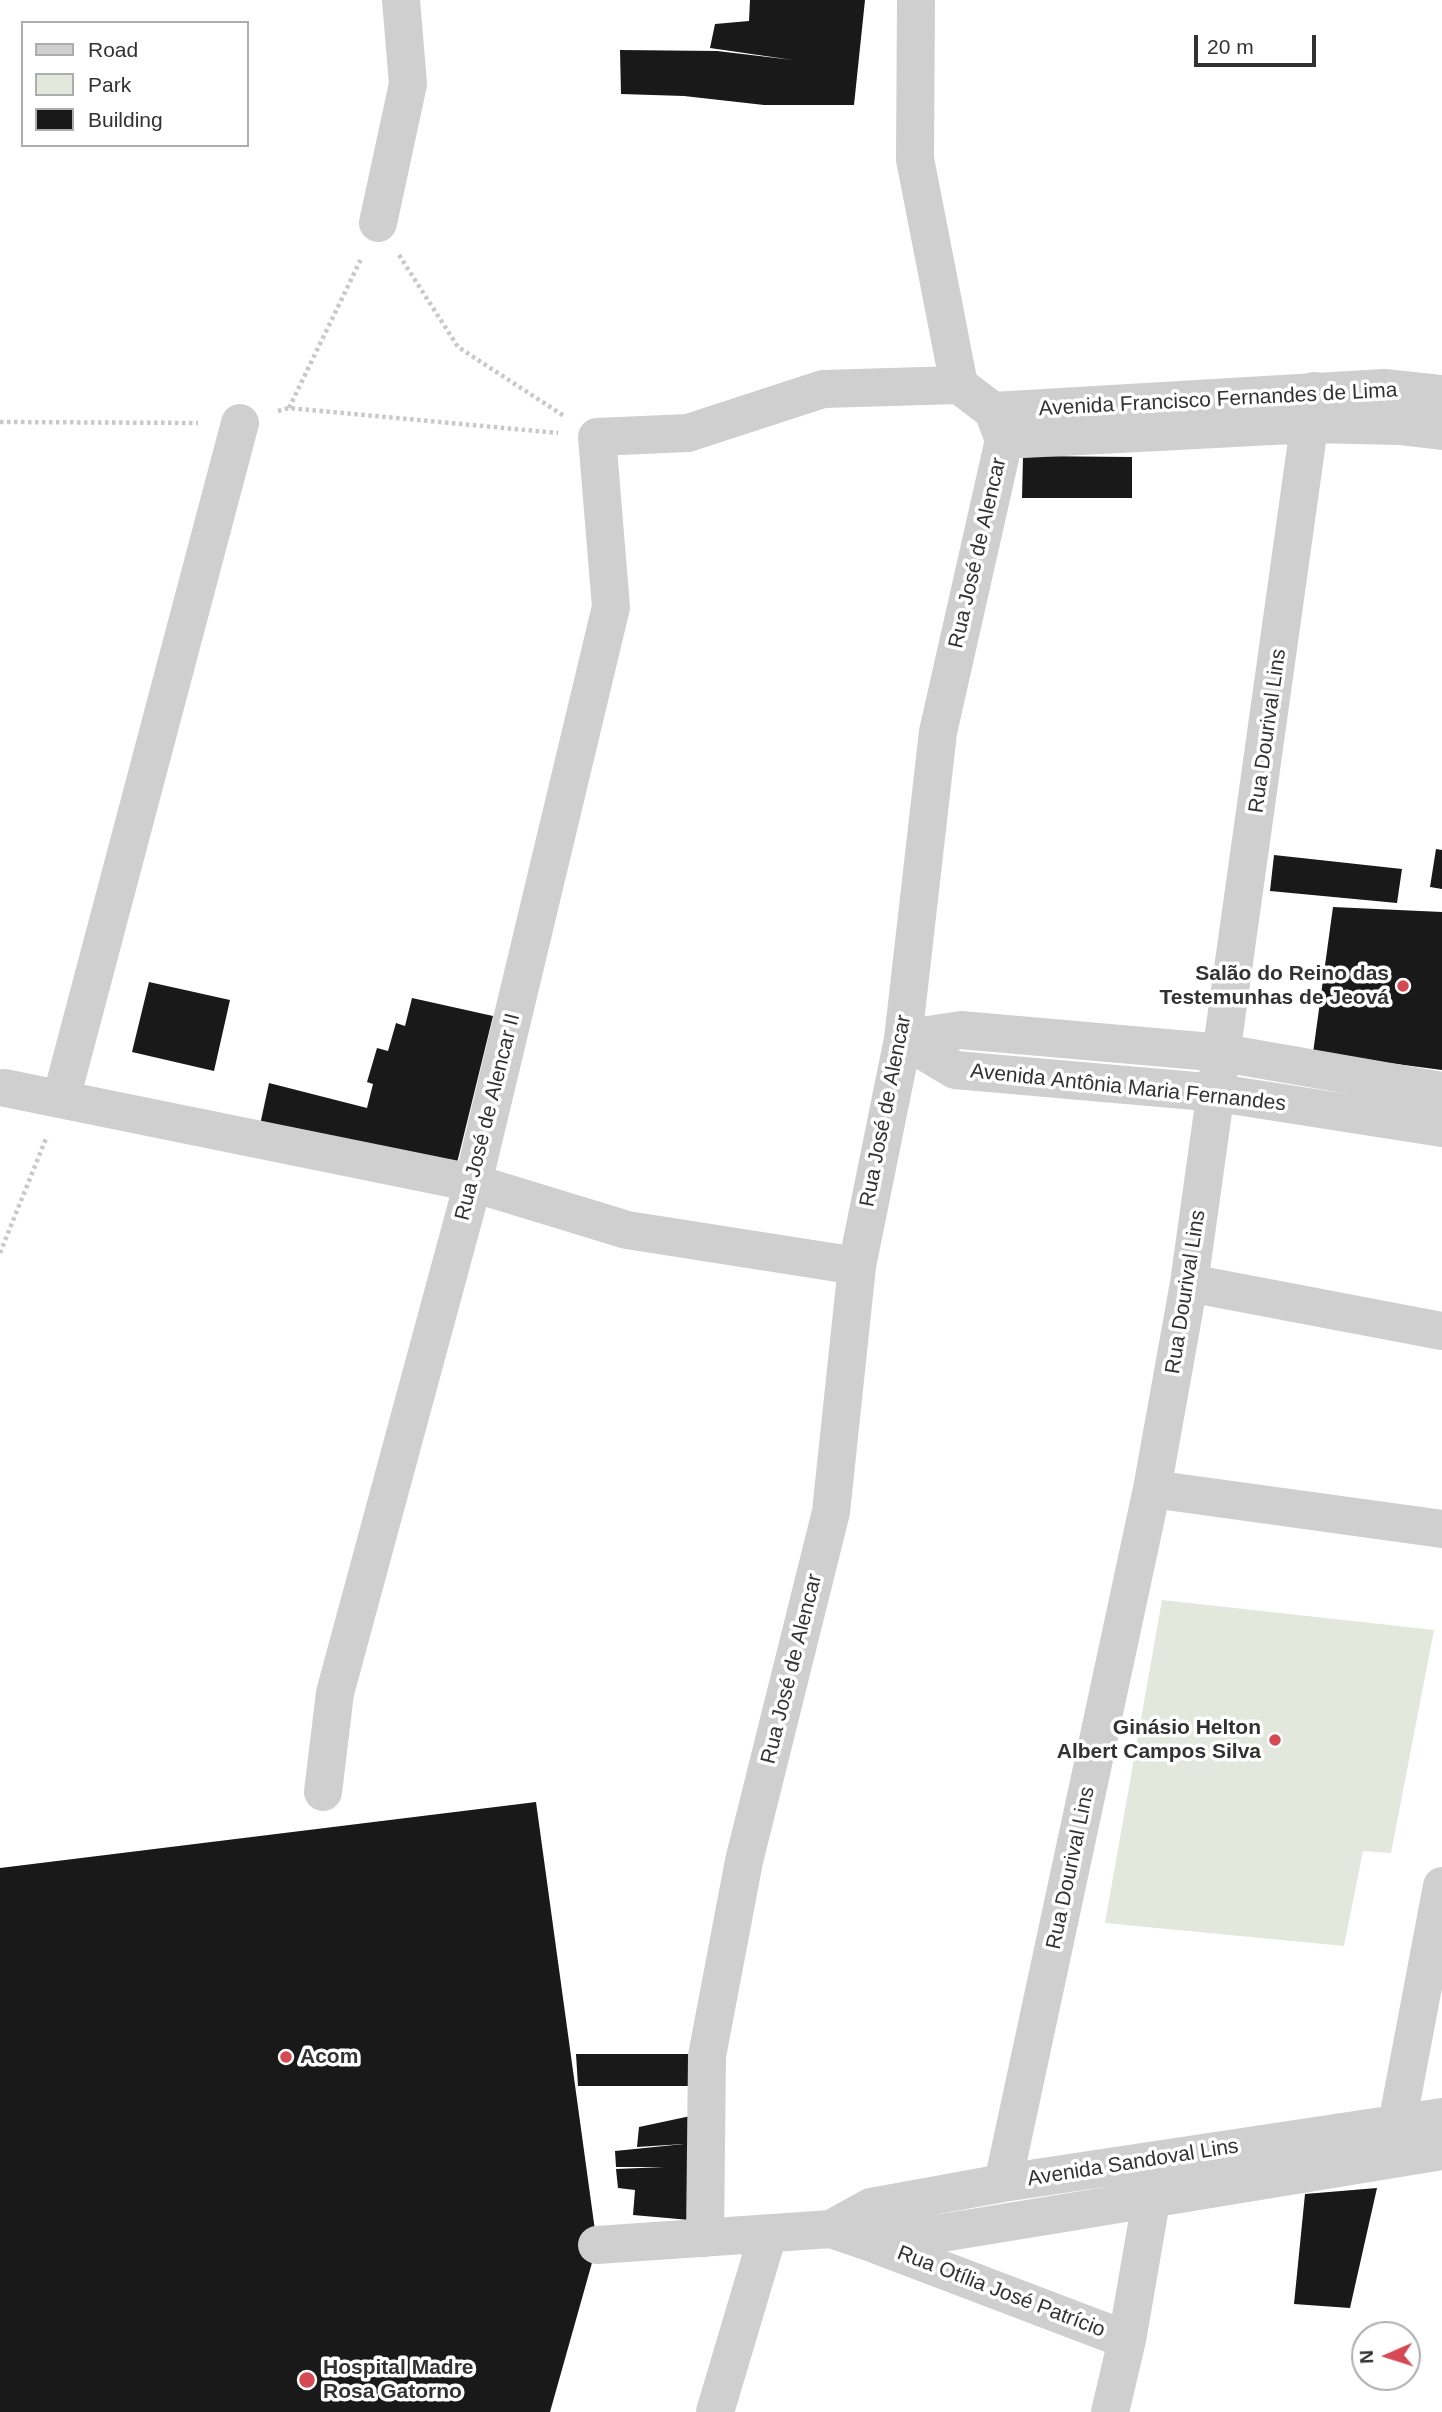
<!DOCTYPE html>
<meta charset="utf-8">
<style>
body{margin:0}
#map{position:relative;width:1442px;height:2412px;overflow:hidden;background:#fff;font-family:Arial,sans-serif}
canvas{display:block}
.legend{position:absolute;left:21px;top:21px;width:228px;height:126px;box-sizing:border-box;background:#fff;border:2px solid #adadad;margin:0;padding:9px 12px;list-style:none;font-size:21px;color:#323232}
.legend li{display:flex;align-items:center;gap:14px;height:35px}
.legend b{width:35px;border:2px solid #adadad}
.north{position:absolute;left:1351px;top:2321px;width:70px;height:70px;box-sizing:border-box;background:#fff;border:2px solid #adadad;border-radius:50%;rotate:267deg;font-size:19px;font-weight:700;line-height:28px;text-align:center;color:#323232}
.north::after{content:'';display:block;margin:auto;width:24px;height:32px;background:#d44954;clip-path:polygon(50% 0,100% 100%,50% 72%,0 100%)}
.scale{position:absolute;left:1194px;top:35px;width:122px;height:32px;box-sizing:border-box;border:4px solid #323232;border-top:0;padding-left:9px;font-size:21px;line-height:24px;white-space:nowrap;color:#323232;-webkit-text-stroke:5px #fff;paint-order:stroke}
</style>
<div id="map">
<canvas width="1442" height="2412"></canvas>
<ul class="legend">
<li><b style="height:9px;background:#cfcfcf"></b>Road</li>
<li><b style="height:19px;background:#e2e8dc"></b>Park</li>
<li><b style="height:19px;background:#191919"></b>Building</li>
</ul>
<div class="north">N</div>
<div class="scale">20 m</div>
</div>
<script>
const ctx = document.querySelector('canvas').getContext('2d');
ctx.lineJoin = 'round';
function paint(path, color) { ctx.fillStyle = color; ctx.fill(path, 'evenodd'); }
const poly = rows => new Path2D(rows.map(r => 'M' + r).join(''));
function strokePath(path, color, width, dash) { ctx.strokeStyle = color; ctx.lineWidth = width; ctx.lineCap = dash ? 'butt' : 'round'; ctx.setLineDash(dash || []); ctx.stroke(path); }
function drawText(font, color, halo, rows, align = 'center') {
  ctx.font = font + ' Arial,sans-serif'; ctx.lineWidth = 7; ctx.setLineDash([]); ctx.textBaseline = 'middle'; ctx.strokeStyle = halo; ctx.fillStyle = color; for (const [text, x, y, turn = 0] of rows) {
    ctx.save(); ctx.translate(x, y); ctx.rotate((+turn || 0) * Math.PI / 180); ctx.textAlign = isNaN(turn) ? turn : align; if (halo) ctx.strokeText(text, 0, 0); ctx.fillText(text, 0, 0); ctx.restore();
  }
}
paint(poly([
 [1162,1600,1434,1630,1391,1853,1363,1851,1344,1946,1105,1923]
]), '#e2e8dc');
paint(poly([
 [750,0,865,0,854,105,764,105,684,96,621,94,620,50,717,51,793,60,710,48,715,24,749,21],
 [1023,456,1132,457,1132,498,1022,498],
 [1436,849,1442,850,1442,889,1430,887],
 [1274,855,1402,869,1397,903,1270,891],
 [1333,907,1442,912,1442,1070,1313,1053],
 [149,982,230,1000,214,1071,132,1052],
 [412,998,493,1016,456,1167,260,1125,269,1083,367,1108,373,1084,367,1082,377,1048,388,1051,396,1023,405,1026],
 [536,1802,597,2245,550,2412,0,2412,0,1868],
 [576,2054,700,2054,699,2086,578,2086],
 [700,2114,701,2221,633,2215,635,2190,618,2188,616,2169,664,2167,616,2167,615,2151,684,2144,637,2147,639,2127],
 [1377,2188,1350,2308,1294,2304,1305,2194]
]), '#191919');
strokePath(poly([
 [399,255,458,347,564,416],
 [289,408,362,257],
 [278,411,289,408,558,433],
 [0,422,198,423],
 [0,1253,47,1136]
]), '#c9c9c9', 4.5, [3.5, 3.5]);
strokePath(poly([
 [378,223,408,84,401,0],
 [993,411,1384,388,1442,394],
 [1004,440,1311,424,1399,426,1442,431],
 [903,1039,955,1070,1218,1093,1442,1128],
 [903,1039,961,1030,1223,1053,1442,1091],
 [5,1088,473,1183,627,1230,857,1266],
 [61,1099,240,423],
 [1189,1283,1442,1331],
 [1152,1489,1442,1529],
 [323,1792,335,1693,473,1183,611,607,597,437,688,433,823,389,959,385],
 [1402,2149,1397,2124,1442,1886],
 [1003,2183,1152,1489,1189,1283,1314,391],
 [831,2229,871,2207,1003,2183,1442,2117],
 [705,2238,707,2056,744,1861,831,1512,857,1266,903,1039,938,732,1004,440,993,411,959,385,915,159,916,0],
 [597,2245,831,2229,875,2244,1442,2151],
 [877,2245,1127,2340],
 [715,2412,768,2234],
 [1110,2412,1127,2340,1155,2178]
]), '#cfcfcf', 38);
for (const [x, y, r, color] of [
 [1403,986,7,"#d44954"],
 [1275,1740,7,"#d44954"],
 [286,2057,7,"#d44954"],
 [307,2380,9,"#d44954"]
]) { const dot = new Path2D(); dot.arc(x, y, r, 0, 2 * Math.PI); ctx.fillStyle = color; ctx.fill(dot); strokePath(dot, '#fff', 2.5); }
drawText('21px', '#323232', '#fff', [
 ["Avenida Francisco Fernandes de Lima",1218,400,-3],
 ["Rua José de Alencar",978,553,-77],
 ["Rua Dourival Lins",1268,731,-82],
 ["Avenida Antônia Maria Fernandes",1128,1088,6],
 ["Rua José de Alencar",886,1111,-79],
 ["Rua José de Alencar II",488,1117,-76],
 ["Rua Dourival Lins",1186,1292,-81],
 ["Rua José de Alencar",792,1669,-76],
 ["Rua Dourival Lins",1071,1868,-78],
 ["Avenida Sandoval Lins",1133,2163,-9],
 ["Rua Otília José Patrício",1001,2292,21]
]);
drawText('bold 21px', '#323232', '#fff', [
 ["Salão do Reino das",1389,974],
 ["Testemunhas de Jeová",1389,998],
 ["Ginásio Helton",1261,1728],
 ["Albert Campos Silva",1261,1752],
 ["Acom",300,2057,"left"],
 ["Hospital Madre",323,2368,"left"],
 ["Rosa Gatorno",323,2392,"left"]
], 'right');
</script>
